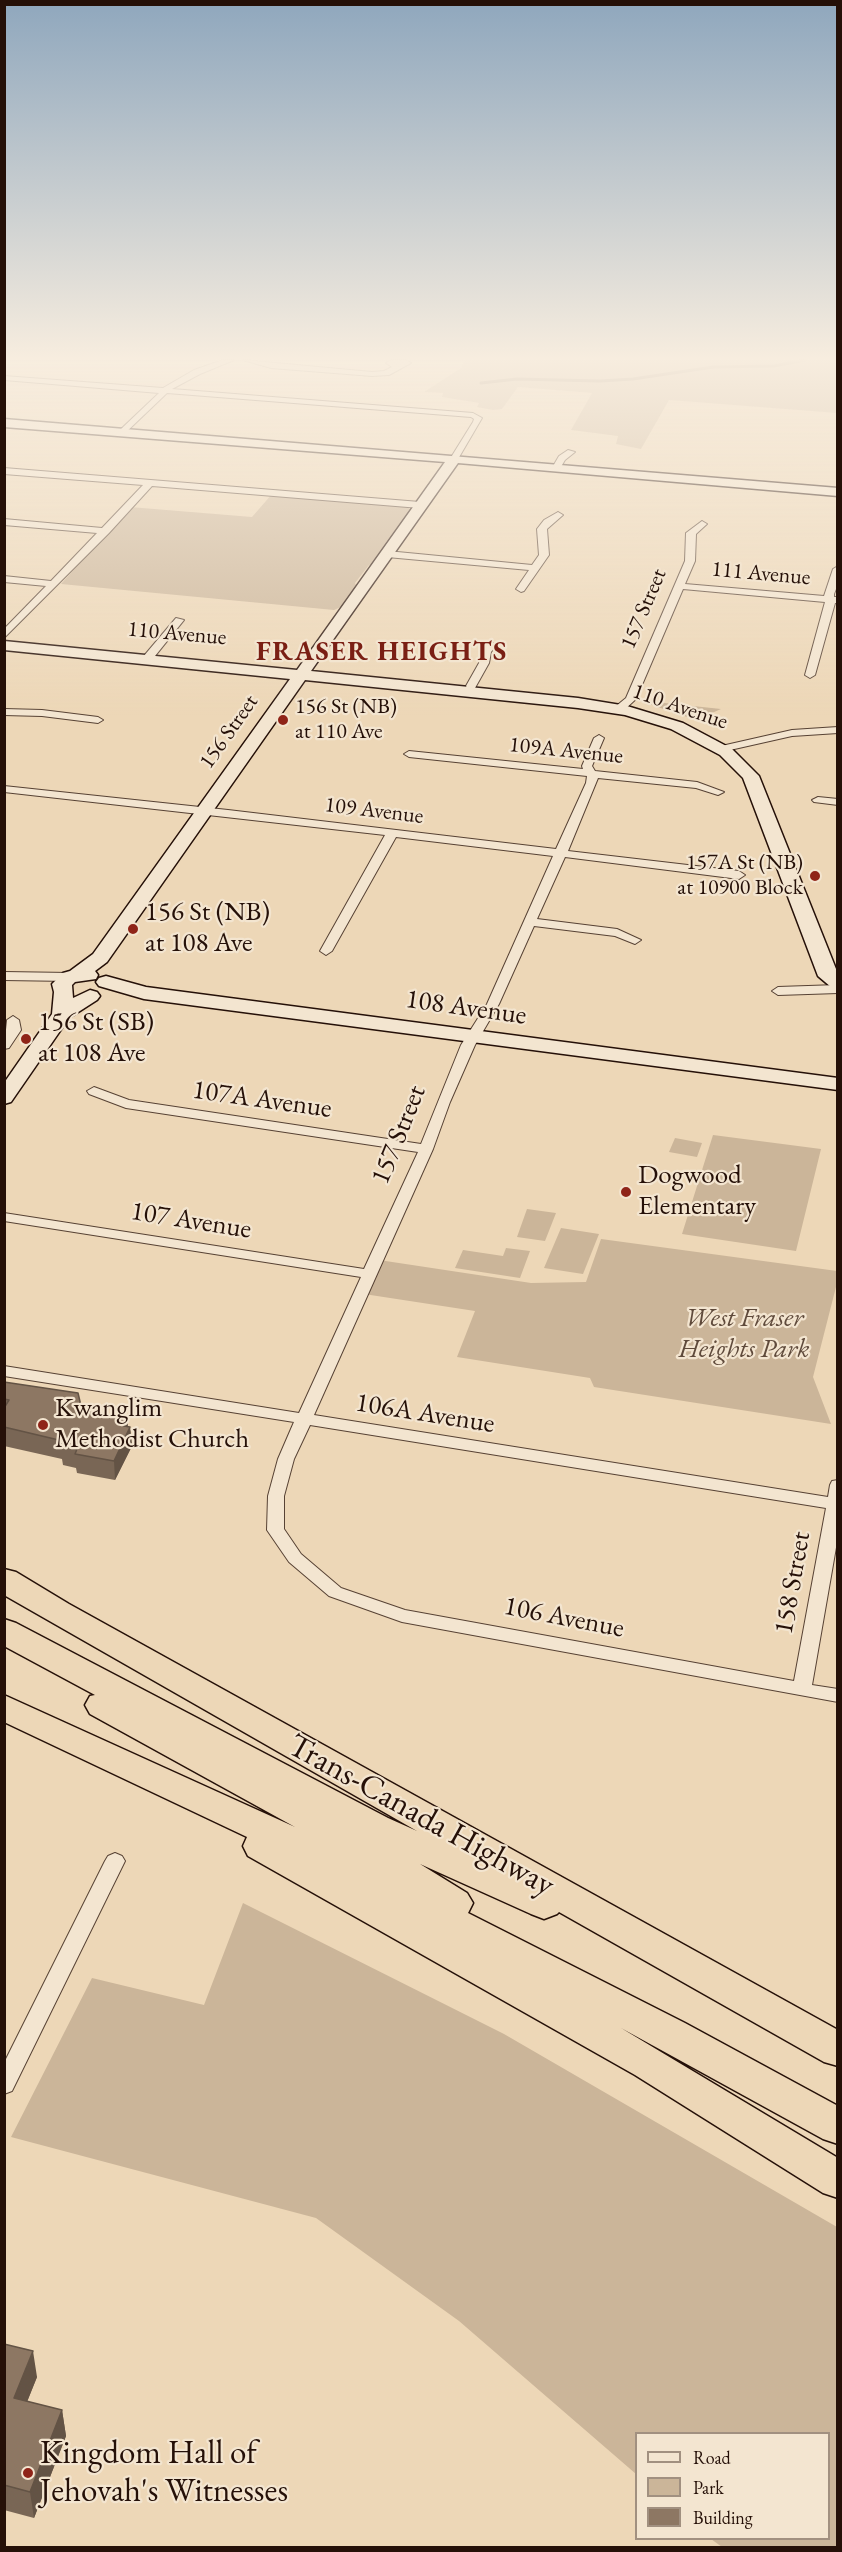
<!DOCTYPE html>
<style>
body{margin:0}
#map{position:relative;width:842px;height:2552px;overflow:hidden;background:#edd7b7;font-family:"EB Garamond",serif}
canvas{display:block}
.frame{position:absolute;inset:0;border:6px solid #251008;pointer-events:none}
.legend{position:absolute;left:635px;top:2432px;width:195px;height:108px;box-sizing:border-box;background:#f3e5d0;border:2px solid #a19080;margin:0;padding:8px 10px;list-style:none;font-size:18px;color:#251008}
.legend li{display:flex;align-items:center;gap:12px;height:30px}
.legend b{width:30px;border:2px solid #a19080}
</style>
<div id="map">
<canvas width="842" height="2552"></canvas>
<div class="frame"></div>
<ul class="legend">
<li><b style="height:8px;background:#f3e5d0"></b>Road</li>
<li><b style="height:16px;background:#cbb599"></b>Park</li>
<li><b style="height:16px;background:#8d7763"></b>Building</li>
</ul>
</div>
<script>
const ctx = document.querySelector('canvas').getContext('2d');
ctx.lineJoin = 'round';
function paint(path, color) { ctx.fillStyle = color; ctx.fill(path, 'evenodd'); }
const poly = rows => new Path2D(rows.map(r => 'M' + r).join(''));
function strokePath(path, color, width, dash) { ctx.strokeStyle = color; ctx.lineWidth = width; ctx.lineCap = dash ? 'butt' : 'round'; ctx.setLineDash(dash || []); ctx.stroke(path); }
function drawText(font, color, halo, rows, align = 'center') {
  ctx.font = font + ' "EB Garamond",serif'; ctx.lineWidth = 4.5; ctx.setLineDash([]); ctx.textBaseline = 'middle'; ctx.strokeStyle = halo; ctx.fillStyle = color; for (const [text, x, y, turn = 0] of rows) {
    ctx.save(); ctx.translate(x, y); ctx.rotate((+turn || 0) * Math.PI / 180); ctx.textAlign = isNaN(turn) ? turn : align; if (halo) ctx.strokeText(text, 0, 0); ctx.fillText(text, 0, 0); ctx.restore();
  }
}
paint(poly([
 [465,360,837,360,837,413,669,400,641,449,616,444,618,436,571,430,592,393,518,387,502,409,493,410,477,407,479,403,442,397,443,393,424,392,461,368],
 [272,494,406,506,411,510,374,563,369,565,355,583,357,587,343,606,334,610,61,584,130,507,252,517],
 [637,700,721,709,696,720],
 [713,1135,821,1149,796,1251,682,1234],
 [675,1138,702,1143,697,1157,669,1152],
 [527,1209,556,1213,545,1241,517,1237],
 [561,1228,599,1234,583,1274,544,1268],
 [601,1239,837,1271,837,1283,813,1377,831,1424,594,1387,590,1378,457,1357,475,1311,364,1294,379,1260,531,1283,586,1282],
 [506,1248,530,1251,520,1278,455,1268,463,1250,503,1256],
 [243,1903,504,2034,837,2227,837,2547,722,2547,711,2539,828,2538,828,2434,636,2434,636,2474,459,2321,316,2218,11,2137,92,1978,204,2005]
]), '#cbb599');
strokePath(poly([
 [481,383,517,379,600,381,633,379,713,367,774,366,805,360]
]), '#745f4e', 3);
const street = poly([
 [223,360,234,360,200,374,172,389,473,413,482,418,458,459,454,462,450,459,473,422,474,419,471,417,167,393,123,435,120,434,120,430,159,393,4,380,4,376,163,388,194,370,223,360],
 [243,360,372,372,384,371,392,367,386,363,391,360,405,360,411,363,389,375,372,376,271,368,243,360],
 [568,450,575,452,565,460,559,470,553,470,552,468,559,456,568,450],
 [4,468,420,502,424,505,420,508,152,486,109,533,4,638,4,629,46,586,4,582,4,576,51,581,97,533,4,525,4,519,102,528,143,485,4,474,4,468],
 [558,512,563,515,547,529,549,555,524,591,521,592,516,589,529,570,387,557,382,554,387,551,532,565,539,555,537,529,544,520,558,512],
 [702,521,707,524,696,534,695,561,685,584,824,596,833,569,838,566,838,584,834,594,834,597,838,597,838,603,835,603,815,675,810,678,805,675,825,602,683,589,636,699,623,711,615,711,615,707,626,698,685,561,686,533,702,521],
 [176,618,184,620,151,661,143,661,143,657,176,618],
 [488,642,497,644,491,652,489,663,475,688,467,688,466,686,479,663,481,652,488,642],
 [4,709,42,710,98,717,103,720,98,723,42,716,4,715,4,709],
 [838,727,838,733,792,736,721,752,716,749,717,747,792,730,838,727],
 [599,735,604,738,592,766,595,771,697,782,724,792,718,795,696,788,598,778,568,851,739,871,745,875,739,879,565,857,537,919,617,929,641,940,635,944,615,936,534,926,499,1004,475,1045,450,1102,433,1149,314,1415,828,1497,830,1485,832,1481,838,1480,838,1536,812,1685,838,1689,838,1702,402,1622,329,1596,289,1562,267,1530,268,1496,278,1459,294,1422,4,1376,4,1366,299,1413,361,1277,4,1221,4,1213,364,1269,418,1152,126,1108,89,1094,87,1091,94,1087,129,1100,421,1144,461,1045,487,1004,553,856,396,837,332,951,326,955,320,951,385,835,4,792,4,786,228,810,556,849,586,783,587,776,409,757,404,754,409,751,583,769,582,766,594,738,599,735],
 [310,1425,826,1508,794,1681,405,1610,341,1588,301,1554,284,1529,284,1496,294,1459,310,1425],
 [818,797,838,799,838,805,814,802,812,800,818,797],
 [4,972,70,973,76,977,70,981,4,980,4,972],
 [838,985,838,993,778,995,772,991,778,987,838,985],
 [13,1016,19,1020,21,1030,9,1048,4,1049,7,1020,13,1016],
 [115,1853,122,1856,125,1861,12,2091,4,2094,4,2063,105,1861,108,1856,115,1853]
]);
const secondary = poly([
 [4,419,838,488,838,496,458,463,311,671,578,698,627,706,683,723,732,749,759,776,838,974,838,989,831,987,818,976,743,778,720,755,671,729,625,715,578,708,305,680,107,962,95,971,98,975,96,979,75,982,72,985,73,998,90,990,97,992,100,996,97,1000,69,1018,11,1102,4,1104,4,1083,52,1014,54,992,52,984,63,973,70,971,93,954,290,679,4,650,4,641,297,670,445,462,4,427,4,419],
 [106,976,146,987,838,1078,838,1090,144,999,99,986,96,982,99,978,106,976]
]);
const highway = poly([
 [4,1569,16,1572,69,1604,838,2030,838,2066,824,2062,559,1912,557,1914,544,1919,531,1914,420,1864,467,1893,473,1903,468,1913,685,2023,838,2106,838,2144,823,2139,621,2028,838,2158,838,2198,823,2193,635,2075,248,1856,243,1846,247,1837,4,1722,4,1695,295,1827,90,1714,85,1705,90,1696,95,1695,4,1646,4,1619,16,1623,388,1818,417,1831,4,1595,4,1569]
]);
strokePath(street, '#574234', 2);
strokePath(secondary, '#251008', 3);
strokePath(highway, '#251008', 3);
paint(street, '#f3e5d0');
paint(secondary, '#f3e5d0');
paint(highway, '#edd7b7');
paint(poly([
 [4,1382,82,1410,127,1418,128,1427,130,1427,132,1446,115,1480,77,1473,76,1468,63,1465,62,1459,4,1446],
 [4,2344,37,2377,27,2402,62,2410,66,2436,34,2518,4,2510]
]), '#796655');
paint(poly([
 [127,1418,128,1430,130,1427,132,1446,115,1480,114,1461,124,1426],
 [33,2351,37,2377,18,2424,14,2398],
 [62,2410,66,2436,34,2518,30,2492]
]), '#635345');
const building = poly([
 [4,1382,78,1393,82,1410,127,1418,124,1426,130,1427,114,1461,75,1454,77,1449,61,1446,63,1441,4,1427,4,1408,9,1400,4,1399,4,1382],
 [4,2344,33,2351,14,2398,62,2410,30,2492,4,2485,4,2344]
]);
paint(building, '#8d7763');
strokePath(building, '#635345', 1.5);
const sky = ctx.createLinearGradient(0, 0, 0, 717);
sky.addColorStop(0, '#8fa7bd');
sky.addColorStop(0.5, '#f7eddf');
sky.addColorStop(1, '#f7eddf00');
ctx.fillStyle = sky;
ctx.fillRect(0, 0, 842, 717);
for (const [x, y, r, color] of [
 [283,720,6,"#8f2418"],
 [815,876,6,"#8f2418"],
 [133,929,6,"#8f2418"],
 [26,1039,6,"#8f2418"],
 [626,1192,6,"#8f2418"],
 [43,1425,6,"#8f2418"],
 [28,2473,6,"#8f2418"]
]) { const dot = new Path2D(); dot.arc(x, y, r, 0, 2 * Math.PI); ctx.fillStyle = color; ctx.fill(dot); strokePath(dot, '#f3e5d0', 2); }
drawText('22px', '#251008', '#f3e5d0', [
 ["111 Avenue",761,574,5],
 ["157 Street",644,609,-67],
 ["110 Avenue",177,634,5],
 ["110 Avenue",680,707,19],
 ["156 Street",229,732,-55],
 ["109A Avenue",566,751,6],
 ["109 Avenue",374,811,7]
]);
drawText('22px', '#251008', '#f3e5d0', [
 ["156 St (NB)",295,707],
 ["at 110 Ave",295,732],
 ["157A St (NB)",803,863,"right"],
 ["at 10900 Block",803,888,"right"]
], 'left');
ctx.letterSpacing = '1.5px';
drawText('bold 27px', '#7a1f14', '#f3e5d0', [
 ["FRASER HEIGHTS",382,653]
]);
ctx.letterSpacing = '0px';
drawText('27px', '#251008', '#f3e5d0', [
 ["156 St (NB)",145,913],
 ["at 108 Ave",145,944],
 ["156 St (SB)",38,1023],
 ["at 108 Ave",38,1054],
 ["Dogwood",638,1176],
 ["Elementary",638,1207],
 ["Kwanglim",55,1409],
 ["Methodist Church",55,1440]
], 'left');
drawText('27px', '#251008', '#f3e5d0', [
 ["108 Avenue",466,1008,8],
 ["107A Avenue",262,1100,8],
 ["157 Street",399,1135,-68],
 ["107 Avenue",191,1221,9],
 ["106A Avenue",425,1414,9],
 ["158 Street",793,1583,-80],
 ["106 Avenue",564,1618,11]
]);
drawText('italic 27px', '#5f4a3b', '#f3e5d0', [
 ["West Fraser",744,1319],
 ["Heights Park",744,1350]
]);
drawText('33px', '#251008', '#f3e5d0', [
 ["Trans-Canada Highway",421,1816,29]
]);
drawText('33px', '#251008', '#f3e5d0', [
 ["Kingdom Hall of",40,2454],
 ["Jehovah's Witnesses",40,2492]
], 'left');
</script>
